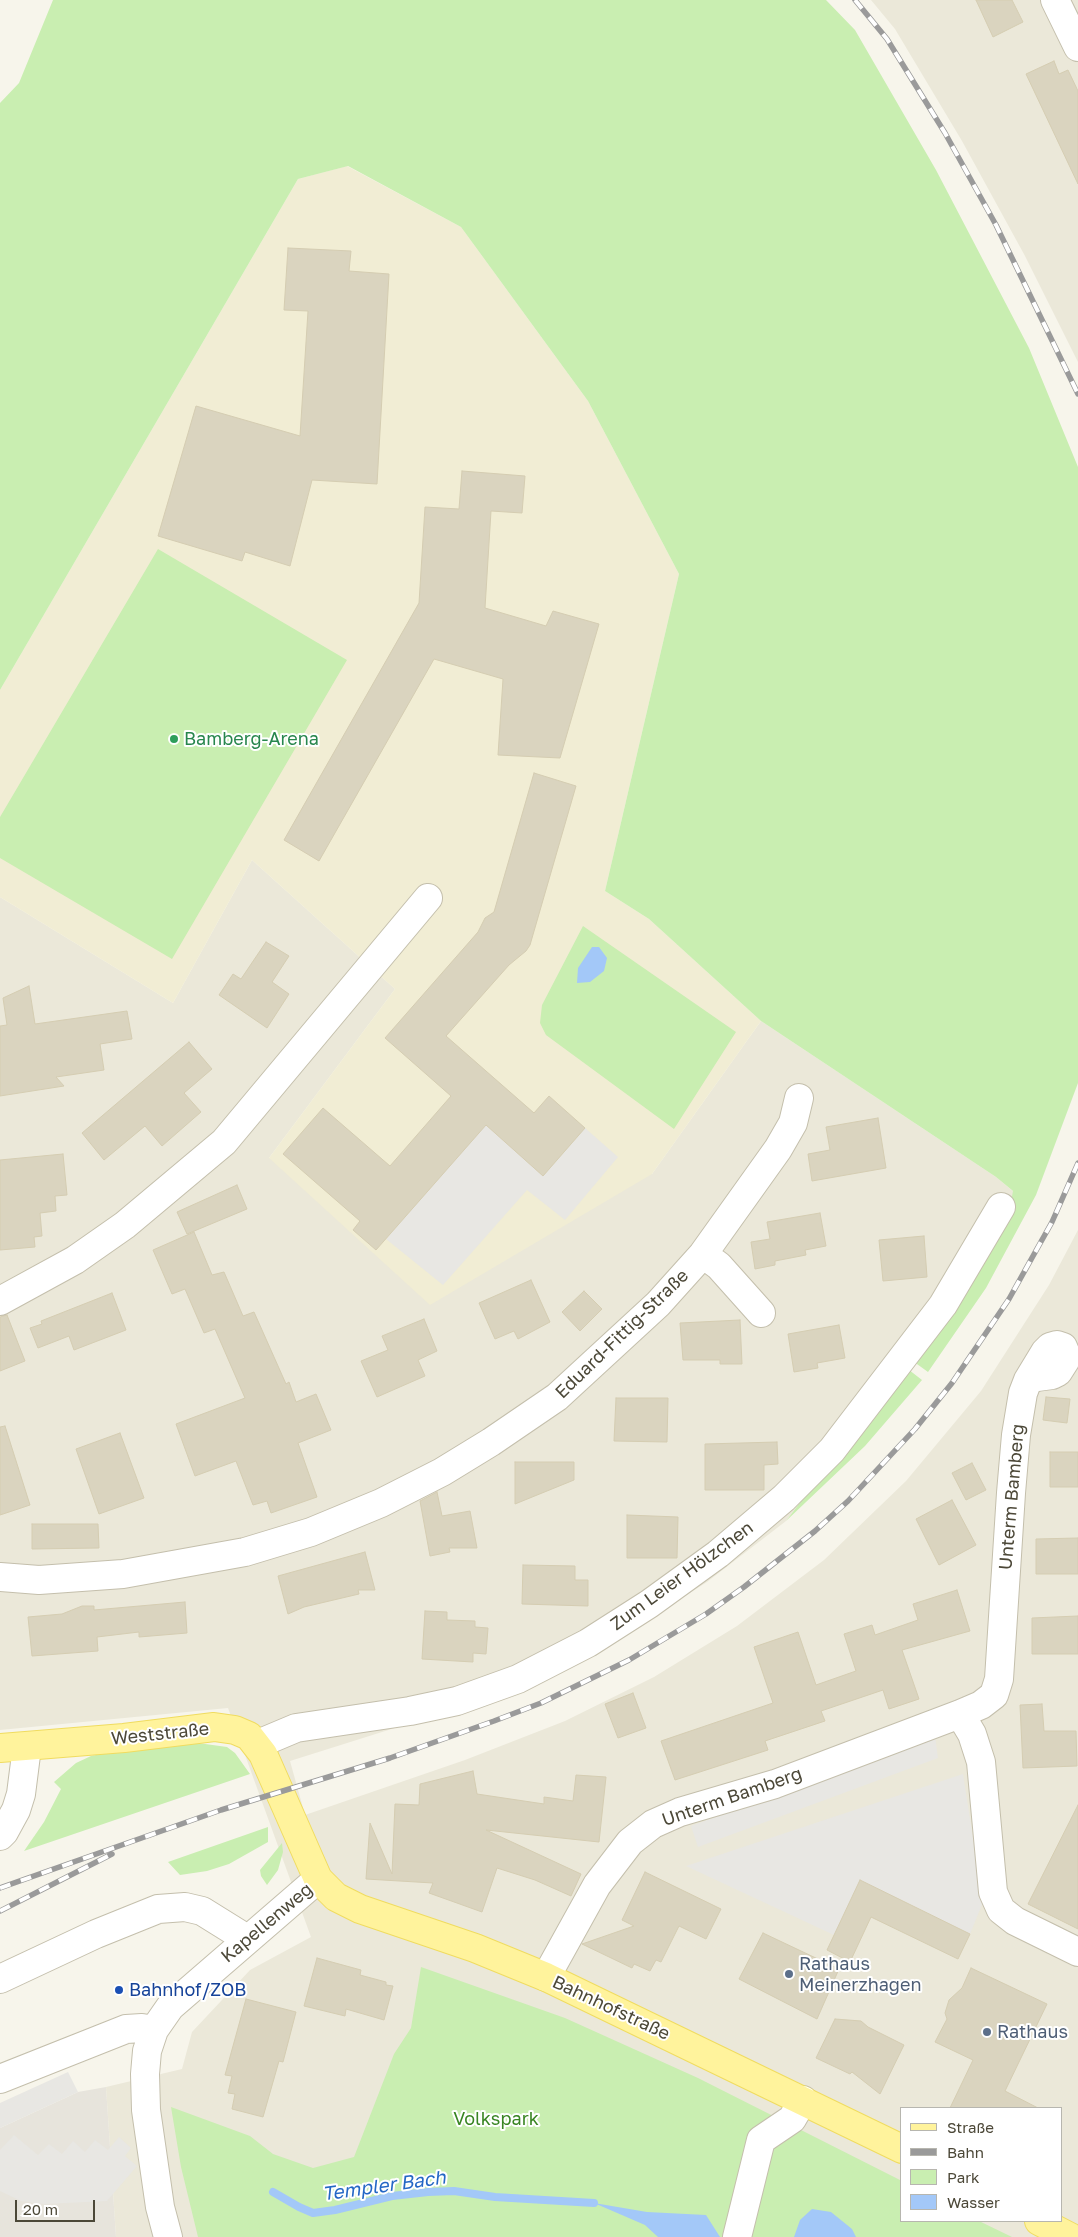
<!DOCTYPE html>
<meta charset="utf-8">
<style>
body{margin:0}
#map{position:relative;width:1078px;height:2237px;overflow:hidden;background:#f7f5eb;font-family:"Golos Text",sans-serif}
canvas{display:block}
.legend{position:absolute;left:900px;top:2107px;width:162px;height:115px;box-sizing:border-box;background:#fff;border:1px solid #b7b6af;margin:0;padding:6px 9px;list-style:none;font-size:15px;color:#4c4838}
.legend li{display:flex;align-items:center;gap:10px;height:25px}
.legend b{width:25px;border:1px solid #b7b6af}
.scale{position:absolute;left:15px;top:2200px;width:80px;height:22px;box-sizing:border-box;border:2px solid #4c4838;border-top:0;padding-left:6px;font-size:15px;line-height:18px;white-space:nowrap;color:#4c4838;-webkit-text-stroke:4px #fff;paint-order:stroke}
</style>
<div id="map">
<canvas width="1078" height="2237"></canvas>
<ul class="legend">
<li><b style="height:6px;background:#fff39c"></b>Straße</li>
<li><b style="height:6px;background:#9a9a9a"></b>Bahn</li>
<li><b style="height:14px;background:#c9eeb1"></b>Park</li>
<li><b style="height:14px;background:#a3c8f8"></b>Wasser</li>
</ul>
<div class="scale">20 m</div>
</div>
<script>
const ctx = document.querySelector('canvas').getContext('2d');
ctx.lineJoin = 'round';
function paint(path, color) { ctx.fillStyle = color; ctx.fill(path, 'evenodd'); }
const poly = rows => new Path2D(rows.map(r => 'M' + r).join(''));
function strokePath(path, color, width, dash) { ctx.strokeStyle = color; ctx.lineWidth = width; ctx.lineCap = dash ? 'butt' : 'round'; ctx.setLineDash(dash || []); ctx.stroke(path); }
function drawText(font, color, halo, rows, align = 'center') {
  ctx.font = font + ' "Golos Text",sans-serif'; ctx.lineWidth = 4; ctx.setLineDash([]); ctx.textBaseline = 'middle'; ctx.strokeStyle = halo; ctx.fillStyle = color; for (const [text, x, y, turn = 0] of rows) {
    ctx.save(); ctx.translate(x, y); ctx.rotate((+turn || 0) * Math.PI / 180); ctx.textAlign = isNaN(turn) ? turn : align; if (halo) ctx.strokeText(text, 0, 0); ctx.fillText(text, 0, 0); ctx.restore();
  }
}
paint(poly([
 [871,0,1078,0,1078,362,1025,256,962,141,895,29],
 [252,860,395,989,269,1158,652,1174,761,1021,996,1177,1014,1192,1011,1202,904,1366,786,1521,707,1582,630,1631,455,1709,290,1761,305,1815,465,1760,565,1721,654,1677,737,1626,824,1560,906,1481,981,1391,1049,1285,1078,1230,1078,2237,116,2237,106,2087,182,2069,192,2032,250,1970,311,1937,228,1708,0,1730,0,897,173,1003],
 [902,2108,1062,2108,1062,2221,902,2221]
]), '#ebe8d9');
paint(poly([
 [106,2087,116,2237,0,2237,0,2128,78,2092]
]), '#e7e4dc');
paint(poly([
 [347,166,461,227,588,401,679,574,605,891,649,919,761,1021,652,1174,430,1305,269,1158,395,989,252,860,173,1003,0,897,0,690,298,179]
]), '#f1edd4');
paint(poly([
 [53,0,826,0,855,30,936,170,1029,348,1078,467,1078,1083,1036,1195,986,1288,928,1372,910,1359,1011,1202,1013,1191,996,1177,761,1021,649,919,605,891,679,574,588,401,461,227,348,166,298,179,0,690,0,103,19,83],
 [158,549,347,660,172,959,0,858,0,817],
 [583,926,736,1032,674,1129,546,1035,540,1023,542,1005],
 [904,1366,922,1380,865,1446,786,1521],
 [198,1743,227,1747,235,1753,250,1774,24,1851,44,1822,61,1789,54,1782,76,1763,91,1756,111,1752],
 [268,1827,268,1842,229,1864,207,1871,180,1875,168,1862],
 [282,1843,283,1852,278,1870,267,1885,261,1876,260,1870],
 [421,1967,565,2018,698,2078,902,2181,902,2221,979,2221,1012,2237,198,2237,181,2167,171,2107,250,2136,273,2154,313,2168,354,2157,394,2054,411,2028]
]), '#c9eeb1');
paint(poly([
 [486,1124,543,1176,585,1128,618,1157,565,1220,527,1190,443,1285,386,1239],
 [935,1736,938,1758,698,1847,691,1826],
 [963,1774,983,1902,970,1934,860,1880,834,1935,686,1866],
 [68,2072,78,2092,0,2128,0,2103],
 [14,2135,38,2155,49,2144,62,2154,73,2141,85,2152,95,2140,108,2150,119,2137,131,2148,125,2156,137,2166,107,2201,44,2204,21,2201,0,2191,0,2150]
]), '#e8e7e3');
paint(poly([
 [592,947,599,947,607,958,604,971,590,982,577,983,578,968],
 [594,2203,647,2212,706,2215,720,2237,658,2237,645,2225],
 [812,2209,831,2212,852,2229,856,2237,794,2237,800,2220]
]), '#a3c8f8');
strokePath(poly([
 [273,2192,299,2207,313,2213,335,2210,392,2196,428,2192,454,2191,495,2197,594,2203]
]), '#a3c8f8', 8);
const building = poly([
 [976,0,1012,0,1023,22,993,37,976,0],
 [1054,61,1059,74,1068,70,1078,91,1078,184,1026,74,1054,61],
 [288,248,351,251,349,271,389,274,377,484,312,480,290,566,245,552,242,561,158,536,196,406,300,436,308,311,284,310,288,248],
 [462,471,525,476,522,513,491,511,485,608,546,626,553,611,599,624,560,758,498,755,503,679,434,659,319,861,284,840,419,603,425,507,459,509,462,471],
 [534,773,576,786,530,945,526,951,509,965,446,1036,534,1113,549,1096,585,1128,543,1176,486,1125,376,1250,353,1230,360,1221,283,1154,323,1108,390,1166,451,1096,385,1038,478,932,485,918,494,912,534,773],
 [266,942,289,956,272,982,289,994,267,1028,219,995,233,974,241,979,266,942],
 [29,986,35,1024,127,1011,132,1039,100,1044,104,1070,56,1077,64,1086,0,1096,0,1026,7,1025,3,998,29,986],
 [189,1042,212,1069,184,1093,201,1112,162,1146,145,1126,104,1160,82,1133,189,1042],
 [878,1118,886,1168,812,1181,808,1154,830,1150,826,1127,878,1118],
 [63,1154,67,1195,55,1196,56,1211,40,1213,42,1236,34,1237,35,1247,0,1250,0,1160,63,1154],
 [237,1185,247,1209,187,1234,177,1212,237,1185],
 [820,1213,826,1246,805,1250,806,1255,775,1261,775,1265,755,1269,751,1242,770,1239,767,1222,820,1213],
 [194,1232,212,1275,224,1272,243,1316,254,1312,286,1384,289,1382,296,1402,316,1394,331,1430,298,1443,317,1497,271,1513,267,1501,253,1505,236,1461,195,1476,176,1424,245,1398,215,1329,204,1333,185,1289,172,1294,153,1250,194,1232],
 [924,1236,927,1277,883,1281,879,1240,924,1236],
 [531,1280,550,1322,518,1339,514,1331,495,1339,479,1303,531,1280],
 [584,1291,602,1309,580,1331,562,1312,584,1291],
 [112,1293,126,1330,74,1350,69,1336,38,1348,30,1328,42,1324,41,1321,112,1293],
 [7,1315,25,1361,0,1371,0,1317,7,1315],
 [424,1319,437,1351,418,1360,425,1376,377,1397,361,1361,388,1350,382,1336,424,1319],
 [740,1320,742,1364,720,1364,720,1360,683,1360,680,1323,740,1320],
 [839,1325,845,1358,817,1363,818,1368,794,1372,788,1334,839,1325],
 [1046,1397,1070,1399,1067,1423,1043,1420,1046,1397],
 [616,1398,668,1398,667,1442,614,1441,616,1398],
 [5,1426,30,1505,0,1515,0,1427,5,1426],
 [120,1433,144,1498,99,1514,76,1449,120,1433],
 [777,1442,778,1464,764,1465,764,1490,705,1490,705,1444,777,1442],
 [1050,1452,1078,1452,1078,1487,1050,1487,1050,1452],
 [515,1462,574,1462,574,1480,515,1504,515,1462],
 [972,1463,986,1490,966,1500,952,1473,972,1463],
 [437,1492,442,1516,470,1511,477,1548,449,1548,450,1552,430,1556,420,1501,437,1492],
 [952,1500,976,1545,939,1565,916,1519,952,1500],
 [627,1515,678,1517,677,1558,627,1558,627,1515],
 [32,1524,98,1524,99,1548,32,1549,32,1524],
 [1078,1538,1078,1574,1036,1574,1036,1539,1078,1538],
 [365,1552,375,1590,358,1590,359,1594,304,1607,288,1614,278,1576,365,1552],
 [523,1565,575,1566,575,1580,588,1580,588,1606,522,1604,523,1565],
 [957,1590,970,1631,902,1650,919,1699,889,1709,883,1690,821,1711,825,1721,765,1741,768,1750,675,1780,661,1741,773,1703,754,1647,798,1632,816,1685,856,1671,844,1634,872,1625,875,1635,918,1620,913,1604,957,1590],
 [185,1602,187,1633,139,1637,139,1632,97,1637,98,1651,32,1656,28,1617,62,1614,82,1606,94,1606,94,1610,185,1602],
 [425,1611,447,1612,447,1620,475,1621,475,1627,488,1628,486,1654,473,1653,473,1662,422,1659,425,1611],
 [1078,1616,1078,1654,1032,1654,1032,1618,1078,1616],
 [633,1693,646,1728,618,1738,605,1704,633,1693],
 [1042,1704,1044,1731,1076,1731,1077,1766,1023,1768,1020,1705,1042,1704],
 [473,1771,477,1794,544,1804,544,1797,573,1801,576,1775,606,1777,599,1842,486,1830,581,1874,571,1896,535,1880,497,1868,482,1912,429,1893,433,1883,366,1879,370,1823,392,1874,395,1804,419,1805,420,1784,473,1771],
 [1078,1805,1078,1929,1028,1904,1078,1805],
 [645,1872,721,1909,706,1939,679,1926,661,1962,656,1960,650,1971,634,1964,632,1968,582,1944,634,1926,622,1920,645,1872],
 [860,1880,970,1934,958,1959,871,1917,850,1962,827,1950,860,1880],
 [763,1933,839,1969,817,2019,739,1979,763,1933],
 [317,1958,361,1970,360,1975,386,1982,386,1985,393,1986,384,2020,346,2009,345,2016,304,2006,317,1958],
 [971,1968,1047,2004,1005,2091,1038,2108,950,2108,973,2060,935,2042,947,2019,945,2013,949,2000,962,1988,971,1968],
 [246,1999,296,2012,283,2062,279,2061,263,2117,232,2109,235,2094,228,2093,232,2076,225,2075,246,1999],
 [835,2019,861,2021,868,2027,904,2045,880,2094,852,2072,850,2074,816,2058,835,2019]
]);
paint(building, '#dad4bf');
strokePath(building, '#d5cdb2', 1);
const minor = poly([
 [1055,0,1078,47],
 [703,1254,719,1266,761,1313],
 [0,1301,75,1260,125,1225,224,1142,428,898],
 [0,1577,39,1580,123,1574,245,1552,311,1532,381,1503,442,1472,491,1442,557,1397,658,1304,703,1254,778,1149,793,1123,799,1098],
 [960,1714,972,1734,981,1762,993,1892,1001,1910,1015,1921,1078,1952],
 [258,1744,296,1728,410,1711,457,1701,518,1679,588,1643,649,1604,718,1554,784,1498,832,1450,943,1305,1001,1207],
 [0,1836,4,1832,16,1810,21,1794,27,1747],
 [546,1977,597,1885,630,1842,653,1824,680,1812,775,1784,960,1714,981,1705,994,1695,999,1679,1011,1493,1016,1435,1023,1393,1028,1380,1045,1352,1050,1347,1057,1345,1063,1347,1066,1354,1065,1361,1058,1372,1052,1375,1037,1377,1028,1380],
 [0,1979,96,1934,158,1909,185,1907,202,1911,247,1939],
 [0,2079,126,2029,142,2028,154,2030],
 [168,2237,160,2207,146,2110,145,2074,147,2051,154,2030,170,2007,318,1879],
 [737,2237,761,2140,792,2119,803,2100]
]);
const major = poly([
 [0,1748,124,1738,214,1727,235,1730,249,1736,263,1754,318,1879,336,1897,360,1909,475,1948,546,1977,902,2149],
 [1039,2221,1070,2237]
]);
strokePath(minor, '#c4bfac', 30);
strokePath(major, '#f0dc60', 30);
strokePath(minor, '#fff', 28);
strokePath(major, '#fff39c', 28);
const rail = poly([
 [855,0,887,39,945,133,996,225,1078,394],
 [0,1888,221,1810,390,1758,494,1721,541,1703,629,1660,706,1614,744,1587,815,1531,848,1501,915,1429,952,1383,1009,1299,1052,1222,1078,1163],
 [0,1911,112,1854]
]);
strokePath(rail, '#9a9a9a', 5.5);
strokePath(rail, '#fff', 4, [11]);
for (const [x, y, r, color] of [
 [174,739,5,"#2e9e5b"],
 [789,1974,5,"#5c6f8a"],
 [119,1990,5,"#1a4fb4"],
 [987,2032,5,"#5c6f8a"]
]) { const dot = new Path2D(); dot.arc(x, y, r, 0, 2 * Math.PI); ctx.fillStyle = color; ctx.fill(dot); strokePath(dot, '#fff', 2); }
drawText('18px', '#27864d', '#fff', [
 ["Bamberg-Arena",184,739]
], 'left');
drawText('18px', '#4c4838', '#fff', [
 ["Eduard-Fittig-Straße",622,1334,-44],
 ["Unterm Bamberg",1012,1497,-85],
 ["Zum Leier Hölzchen",682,1576,-36],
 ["Weststraße",160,1734,-6],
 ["Unterm Bamberg",732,1797,-19],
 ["Kapellenweg",267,1923,-40],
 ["Bahnhofstraße",611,2008,25]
]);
drawText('18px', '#4e5e75', '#fff', [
 ["Rathaus",799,1964],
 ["Meinerzhagen",799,1985],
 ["Rathaus",997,2032]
], 'left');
drawText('18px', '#164399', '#fff', [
 ["Bahnhof/ZOB",129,1990]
], 'left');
drawText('18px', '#398523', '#fff', [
 ["Volkspark",496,2119]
]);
drawText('italic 19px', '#2467c5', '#fff', [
 ["Templer Bach",384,2186,-8]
]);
</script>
